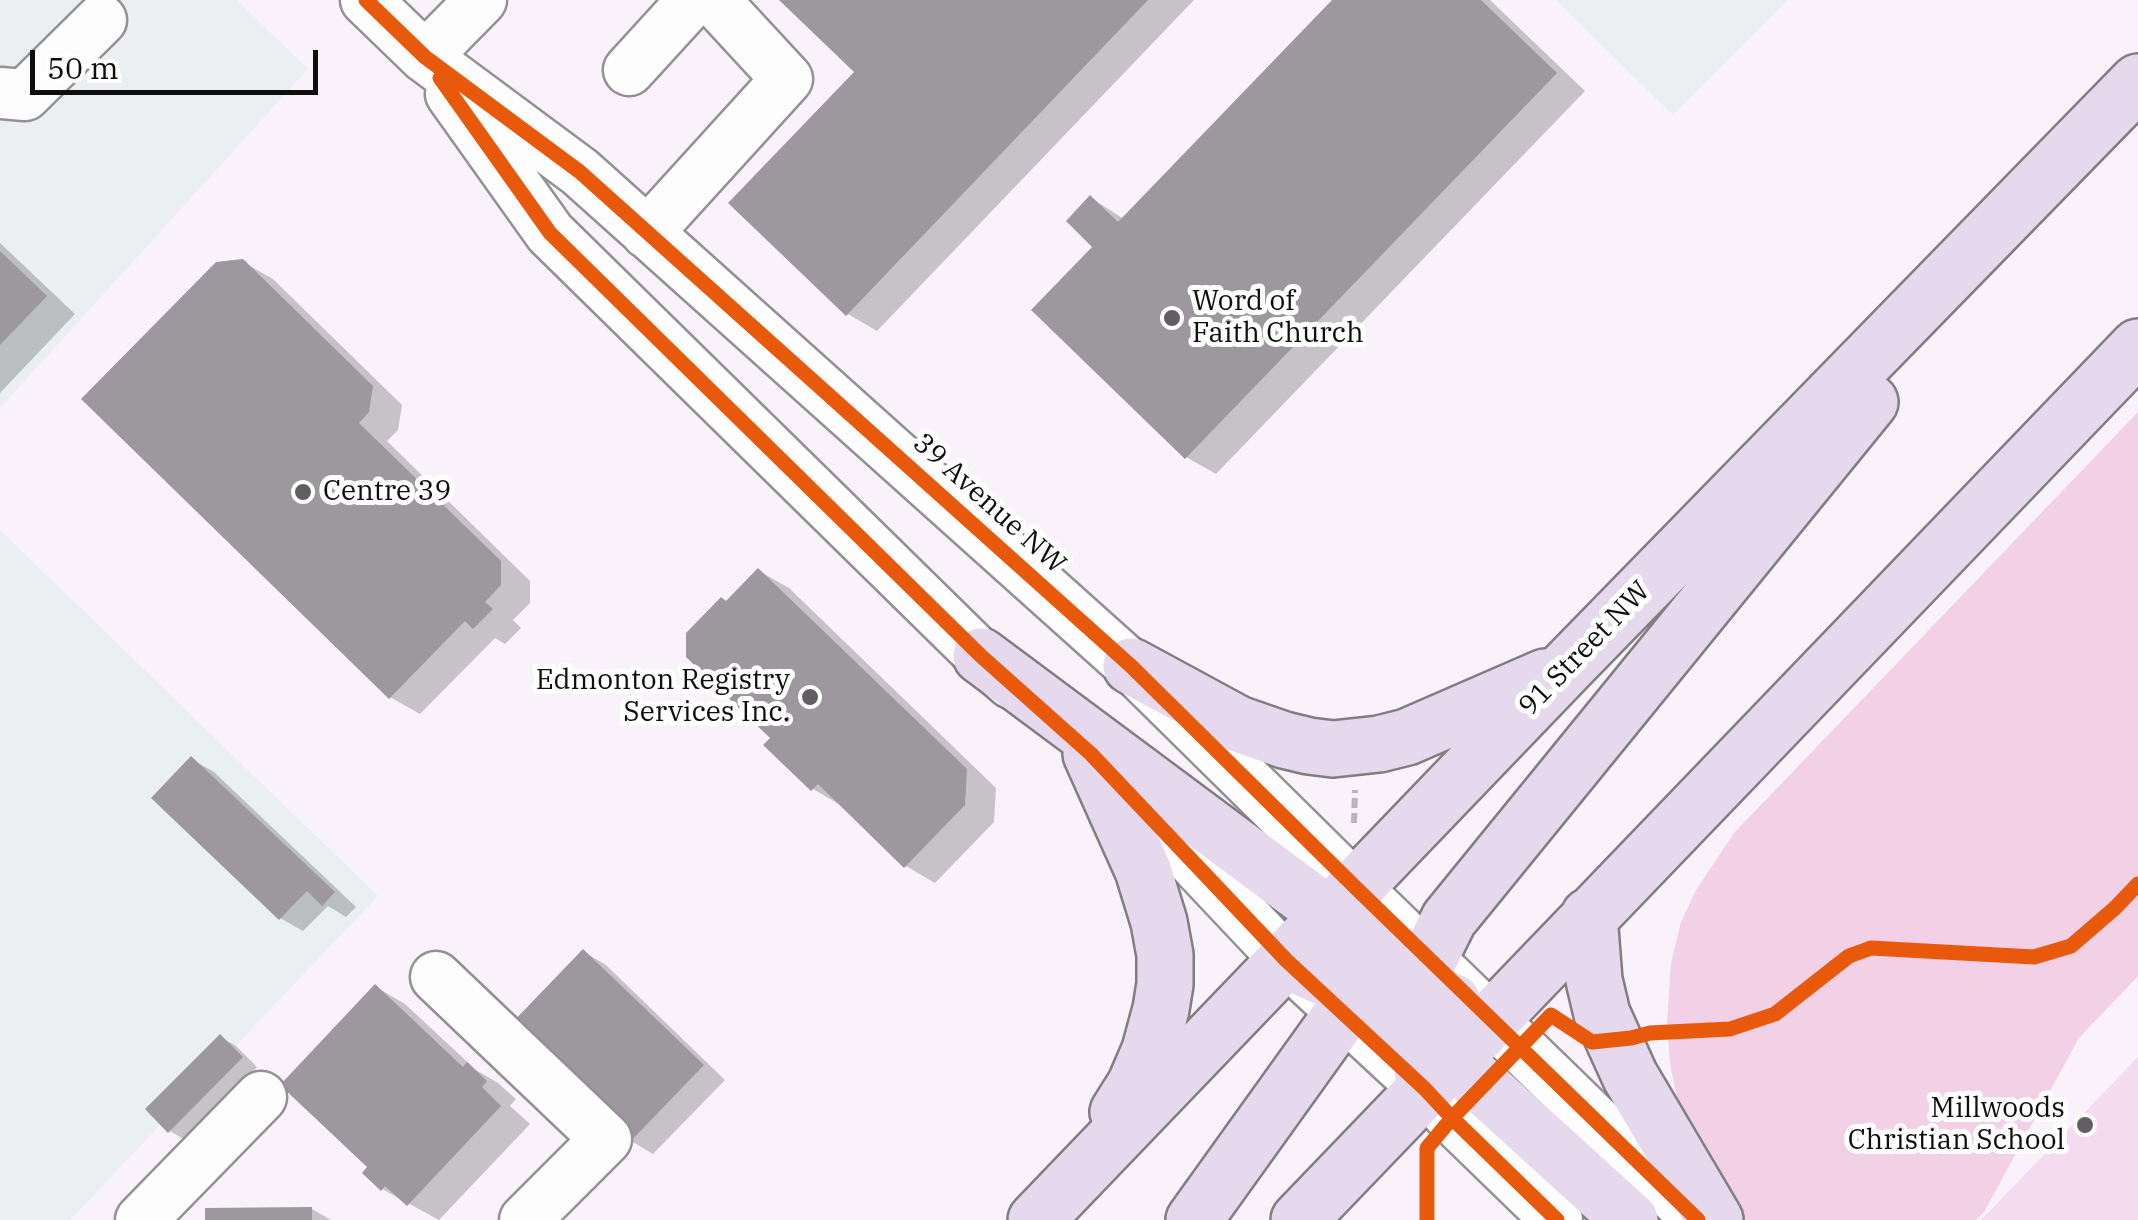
<!DOCTYPE html>
<style>
body{margin:0}
#map{position:relative;width:2138px;height:1220px;overflow:hidden;background:#f9f2fb;font-family:"IBM Plex Serif",serif}
canvas{display:block}
.scale{position:absolute;left:30px;top:50px;width:288px;height:45px;box-sizing:border-box;border:5px solid #0e0e0e;border-top:0;padding-left:12px;font-size:30px;line-height:35px;white-space:nowrap;color:#0e0e0e;-webkit-text-stroke:8px #fff;paint-order:stroke}
</style>
<div id="map">
<canvas width="2138" height="1220"></canvas>
<div class="scale">50 m</div>
</div>
<script>
const ctx = document.querySelector('canvas').getContext('2d');
ctx.lineJoin = 'round';
function paint(path, color) { ctx.fillStyle = color; ctx.fill(path, 'evenodd'); }
const poly = rows => new Path2D(rows.map(r => 'M' + r).join(''));
function strokePath(path, color, width, dash) { ctx.strokeStyle = color; ctx.lineWidth = width; ctx.lineCap = dash ? 'butt' : 'round'; ctx.setLineDash(dash || []); ctx.stroke(path); }
function drawText(font, color, halo, rows, align = 'center') {
  ctx.font = font + ' "IBM Plex Serif",serif'; ctx.lineWidth = 10; ctx.setLineDash([]); ctx.textBaseline = 'middle'; ctx.strokeStyle = halo; ctx.fillStyle = color; for (const [text, x, y, turn = 0] of rows) {
    ctx.save(); ctx.translate(x, y); ctx.rotate((+turn || 0) * Math.PI / 180); ctx.textAlign = isNaN(turn) ? turn : align; if (halo) ctx.strokeText(text, 0, 0); ctx.fillText(text, 0, 0); ctx.restore();
  }
}
paint(poly([
 [0,0,237,0,308,69,0,408],
 [1556,0,1788,0,1673,115],
 [0,530,378,896,70,1220,0,1220]
]), '#eceff2');
paint(poly([
 [2138,412,2138,976,2079,1038,1984,1212,1976,1220,1736,1220,1679,1108,1670,1064,1667,1023,1671,963,1681,922,1696,890,1734,833]
]), '#f2d1e6');
paint(poly([
 [2138,1057,2138,1220,1981,1220]
]), '#f5dbef');
paint(poly([
 [782,0,1194,0,877,331,848,314,858,72],
 [1336,0,1490,0,1585,91,1216,474,1186,457,1096,247,1091,198,1124,219],
 [0,243,75,314,0,393],
 [243,262,273,279,402,405,398,430,387,441,530,581,530,603,513,620,521,628,505,644,495,638,420,714,390,697],
 [759,571,789,588,996,788,994,822,935,883,906,866,842,806,813,789,773,738,728,603],
 [191,759,214,772,356,907,346,917,328,906,303,931,280,918],
 [584,952,606,965,725,1080,653,1154,631,1141],
 [376,987,405,1004,476,1070,498,1083,516,1099,510,1106,530,1124,439,1220,382,1189,371,1167],
 [220,1037,236,1046,257,1067,185,1140,170,1131],
 [312,1209,331,1220,207,1220]
]), '#0003');
paint(poly([
 [779,0,1148,0,846,316,728,203,854,72],
 [1332,0,1481,0,1557,73,1185,459,1031,310,1092,247,1066,221,1090,195,1118,222],
 [0,251,47,296,0,345],
 [243,259,373,386,369,412,359,423,501,561,501,585,485,602,493,609,473,629,465,621,389,699,81,399,216,262],
 [758,568,967,769,965,805,904,868,818,784,811,791,763,745,770,738,686,657,686,633,721,597,726,601],
 [191,756,335,892,322,906,307,891,279,920,151,798],
 [583,949,704,1065,629,1143,508,1027],
 [375,984,463,1067,467,1062,487,1081,482,1087,501,1106,407,1206,385,1186,381,1191,362,1173,367,1167,280,1085],
 [220,1034,243,1057,168,1133,145,1109],
 [312,1207,312,1220,205,1220,205,1208]
]), '#9c989e');
const minor = poly([
 [366,0,425,57,580,172,1131,666,1356,888,1698,1220],
 [425,57,481,0],
 [629,70,693,0],
 [0,93,25,95,101,20],
 [451,94,550,233,981,656,1011,683],
 [647,233,787,79,714,0],
 [1104,767,1286,960,1425,1089,1452,1118,1557,1220],
 [436,977,606,1139,525,1220],
 [141,1220,261,1097]
]);
const major = poly([
 [981,656,1329,915,1421,987,1453,1002],
 [1131,666,1238,724,1284,740,1309,746,1333,749,1379,744,1407,737,1545,677],
 [1091,754,1143,870,1159,922,1165,955,1165,984,1161,1009,1150,1050,1135,1085,1118,1112],
 [1589,916,1594,980,1602,1014,1630,1076,1715,1220],
 [1286,960,1351,990,1421,1035,1453,1059,1630,1220],
 [1425,1089,1422,1070,1421,987,1429,959,1449,919,1870,402],
 [1036,1220,1566,668,2138,82],
 [1194,1220,1344,1011,1358,958],
 [1299,1220,2138,347]
]);
strokePath(minor, '#949195', 55);
strokePath(major, '#817e82', 60);
strokePath(poly([
 [1354,823,1355,790]
]), '#b8b6b8', 6, [10, 5]);
strokePath(minor, '#fefdfe', 50);
strokePath(major, '#e6d8ed', 55);
strokePath(poly([
 [366,0,425,57,580,172,1131,666,1356,888,1698,1220],
 [440,78,550,233,981,656,1091,754,1286,960,1425,1089,1452,1118,1557,1220],
 [1427,1220,1427,1148,1452,1118,1551,1015,1592,1042,1631,1038,1650,1033,1730,1029,1775,1014,1849,956,1871,948,2034,957,2071,946,2115,908,2138,884]
]), '#e8590c', 15);
for (const [x, y, r, color] of [
 [1172,318,10,"#605e61"],
 [303,492,10,"#605e61"],
 [810,697,10,"#605e61"],
 [2085,1125,10,"#605e61"]
]) { const dot = new Path2D(); dot.arc(x, y, r, 0, 2 * Math.PI); ctx.fillStyle = color; ctx.fill(dot); strokePath(dot, '#fff', 4); }
drawText('28px', '#0e0e0e', '#fff', [
 ["Word of",1192,302],
 ["Faith Church",1192,334],
 ["Centre 39",323,492],
 ["Edmonton Registry",790,681,"right"],
 ["Services Inc.",790,713,"right"],
 ["Millwoods",2065,1109,"right"],
 ["Christian School",2065,1141,"right"]
], 'left');
drawText('28px', '#0e0e0e', '#fff', [
 ["39 Avenue NW",989,504,42],
 ["91 Street NW",1585,649,-46]
]);
</script>
